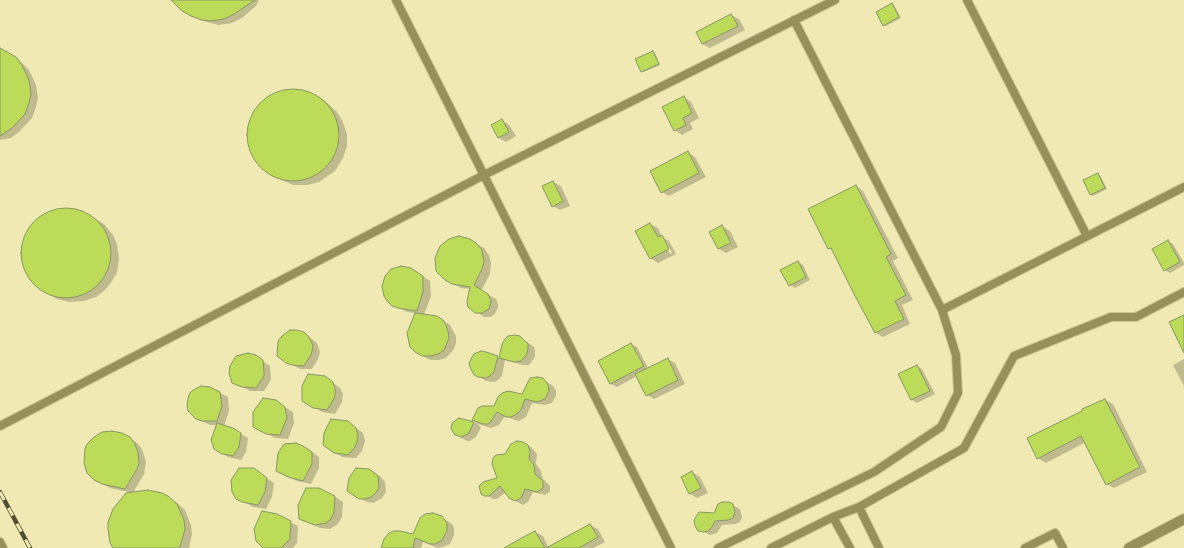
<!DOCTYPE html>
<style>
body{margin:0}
canvas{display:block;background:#f0e9b3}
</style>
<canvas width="1184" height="548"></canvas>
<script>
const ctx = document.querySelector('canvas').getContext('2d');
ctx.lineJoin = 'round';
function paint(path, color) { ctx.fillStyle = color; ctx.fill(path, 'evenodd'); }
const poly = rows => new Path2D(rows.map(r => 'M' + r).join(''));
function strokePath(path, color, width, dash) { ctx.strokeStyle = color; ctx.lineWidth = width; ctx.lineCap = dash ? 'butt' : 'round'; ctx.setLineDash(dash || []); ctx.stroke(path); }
paint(poly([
 [173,0,259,0,256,6,242,18,232,23,219,25,200,20,183,11],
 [892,4,894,5,901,18,886,26,884,25],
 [731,15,739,19,745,30,710,48,702,44],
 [0,49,18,59,29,70,36,85,38,98,36,107,32,118,19,132,11,138,0,140],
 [653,52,655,53,660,65,644,72,642,71],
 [290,90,302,91,316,96,324,100,336,111,342,120,347,134,347,146,343,158,335,171,319,182,308,185,293,185,272,176,262,168,255,161,250,150,248,134,250,121,256,110,263,101,279,92],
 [684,97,691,102,699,118,690,123,693,129,682,135,675,130],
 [502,120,509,125,516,136,506,142,499,138],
 [688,152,695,157,706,177,669,196,662,192],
 [1098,174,1100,175,1107,189,1093,196,1091,195,1084,180],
 [553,182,561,186,570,206,560,210,553,206],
 [856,186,863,191,898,258,893,261,913,300,902,305,910,324,883,337,876,333,834,251,829,248],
 [59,209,69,209,86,213,94,218,104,224,113,235,117,244,119,259,117,273,110,284,105,290,96,297,84,301,69,302,57,299,42,290,28,276,23,265,22,247,25,236,32,225,39,218,47,213],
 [650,224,658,228,662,237,669,241,676,254,658,263,650,258],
 [663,240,665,240,672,253,670,254],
 [722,226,730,231,738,247,726,253,719,249,710,232],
 [470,240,484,248,489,255,491,263,490,274,481,291,496,299,498,304,498,308,494,315,490,317,484,317,476,312,471,289,461,288,454,284],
 [1168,241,1173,244,1184,263,1184,265,1170,273,1165,270],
 [798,262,803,265,810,280,795,288,790,285],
 [419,274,430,281,431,296,424,315,436,317,444,321,450,325,456,336,456,343,454,349,446,358,439,360,431,360,426,358,418,353,411,346,408,338,409,328,416,313,407,312,393,305],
 [304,333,317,343,320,352,318,359,312,369,300,369,287,362],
 [520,337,534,347,535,351,535,357,529,365,523,365,505,360,502,376,498,380,494,382,486,381,478,376,498,357,500,358,504,343],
 [631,344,637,347,648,368,667,359,675,363,685,384,654,399,647,395,637,376,617,387,611,384],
 [255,356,270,366,271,380,264,391,250,391,241,386],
 [1184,359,1184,386,1173,365],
 [917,366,922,369,935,394,917,403,912,400,900,375],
 [325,377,340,388,343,394,342,402,335,414,322,412,314,407],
 [545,381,553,386,556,390,556,396,552,403,545,405,532,403,526,417,519,421,515,420,505,416,499,425,491,428,478,424,473,420,495,407,523,395],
 [220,393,228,397,229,411,224,426,233,429,248,438,246,452,241,460,228,457,215,448,218,425,210,425,197,419],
 [1105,400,1113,404,1147,472,1114,488,1107,484,1086,442,1046,463,1038,458],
 [283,406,293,412,294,423,288,439,275,438,262,431],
 [459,419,476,423,481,427,476,437,470,441,467,441,454,434],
 [348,422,363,433,365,441,362,451,356,458,342,457,334,452],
 [130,438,137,443,142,449,146,462,144,474,133,493,110,488,95,480,85,463,86,449],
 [523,443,531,447,537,454,536,464,541,471,543,479,550,486,550,492,545,495,533,492,528,502,523,505,510,498,506,492,497,499,493,499,482,493,499,479,506,455],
 [311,451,319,457,319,468,311,484,297,481,285,475],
 [372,471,380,476,385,482,386,492,382,498,373,503,367,502,359,498],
 [692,472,700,477,708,493,697,498,690,494,682,478],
 [261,474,274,483,272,497,266,509,253,507,237,498],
 [168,497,176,502,185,510,191,525,192,534,189,548,114,548],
 [335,497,343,502,342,517,338,524,330,529,320,528,300,518],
 [732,505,740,509,742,517,740,522,735,524,722,525,717,533,710,535,697,527,715,514],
 [438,515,452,524,454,528,454,535,450,544,443,547,438,548,423,542,421,548,384,548,414,535],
 [290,522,298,526,297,543,293,548,266,548],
 [590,525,598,529,605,542,593,548,560,548],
 [535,532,543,536,549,548,518,548]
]), '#0003');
const building = poly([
 [171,0,255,0,234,14,224,19,210,21,202,20,191,16,182,11,171,0],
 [892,3,899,17,883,26,876,12,892,3],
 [731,14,738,26,702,44,696,32,731,14],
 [0,48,16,57,22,65,29,80,31,93,29,103,25,114,12,128,0,136,0,48],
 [653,51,659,64,641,72,635,59,653,51],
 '247 135a46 46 0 1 1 92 0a46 46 0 1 1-92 0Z',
 [684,96,692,113,683,118,686,125,674,131,662,107,684,96],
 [502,119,509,132,498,138,491,125,502,119],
 [688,151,699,173,661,193,650,171,688,151],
 [1098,173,1105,188,1090,195,1083,180,1098,173],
 [553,181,563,201,552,207,542,186,553,181],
 [856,185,891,254,886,257,906,295,895,301,904,319,875,333,855,296,831,248,828,249,808,209,856,185],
 '21 253a45 45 0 1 1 90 0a45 45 0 1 1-90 0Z',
 [650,223,658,237,662,235,669,249,650,259,635,231,650,223],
 [722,225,731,243,718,249,709,232,722,225],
 [459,236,470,239,476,243,482,250,484,262,482,269,474,285,488,294,491,301,489,309,482,313,475,313,468,307,467,301,470,287,452,284,445,280,436,271,435,258,440,246,449,239,459,236],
 [1168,240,1180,262,1164,271,1152,249,1168,240],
 [798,261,806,277,789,286,780,270,798,261],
 [401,266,411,268,423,276,423,292,417,311,398,308,392,306,387,301,384,296,382,286,385,276,391,269,401,266],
 [415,313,437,316,443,320,446,325,448,331,449,338,444,350,438,354,431,356,422,356,415,352,410,347,407,333,415,313],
 [1184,315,1184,353,1169,322,1184,315],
 [290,330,296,330,304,332,309,337,312,343,313,347,311,355,304,366,292,365,286,363,277,356,278,341,282,336,290,330],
 [515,335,520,336,528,344,528,349,526,356,521,361,514,362,499,358,502,344,505,339,508,336,515,335],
 [631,343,644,366,610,384,598,361,631,343],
 [481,351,486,352,498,356,494,372,490,376,486,378,478,377,474,375,470,367,469,363,472,357,474,354,481,351],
 [248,353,256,355,263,360,264,372,264,376,256,388,242,387,232,383,229,373,230,366,236,356,248,353],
 [668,358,678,380,646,396,635,374,668,358],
 [917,365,930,391,911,400,898,374,917,365],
 [308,374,325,376,333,382,335,389,335,397,327,410,313,408,302,401,302,386,308,374],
 [537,377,543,378,548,384,549,391,545,399,537,402,525,399,521,410,518,413,511,417,506,417,497,412,491,421,488,424,483,424,472,420,478,408,482,406,494,406,498,397,502,393,508,391,522,394,530,378,537,377],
 [201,386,210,387,220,392,222,406,217,421,202,421,196,419,188,411,187,404,189,394,193,390,201,386],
 [263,398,276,400,285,407,287,418,280,435,266,434,253,427,253,412,263,398],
 [1105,399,1140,467,1106,485,1081,436,1037,459,1027,438,1082,411,1082,409,1105,399],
 [459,418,474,422,469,433,462,437,455,435,451,429,452,423,459,418],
 [331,419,348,421,356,428,358,436,357,442,355,447,348,455,334,453,323,445,324,433,331,419],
 [217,423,233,428,241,433,239,447,233,456,222,454,214,449,211,440,217,423],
 [112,431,122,433,130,437,135,444,138,452,139,464,137,469,125,489,102,484,94,480,87,473,84,463,85,448,88,443,94,437,102,432,112,431],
 [517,441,523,442,528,445,530,451,529,459,534,465,535,474,543,481,543,488,537,492,525,489,521,498,515,501,509,498,500,486,489,496,484,496,481,494,479,486,483,482,497,478,492,464,493,458,496,455,505,454,511,444,517,441],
 [296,443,303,446,312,452,312,464,303,481,288,477,276,471,278,453,284,444,296,443],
 [239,468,254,468,267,478,265,492,258,505,242,502,236,499,232,492,231,480,239,468],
 [356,468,369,469,372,471,378,476,379,488,375,494,371,497,365,499,359,499,347,491,349,478,356,468],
 [692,471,701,488,689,494,681,477,692,471],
 [306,488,319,488,335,496,334,513,330,520,326,523,315,525,299,519,298,505,306,488],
 [148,490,162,493,168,496,177,504,184,520,185,529,181,544,179,548,113,548,110,543,108,529,108,522,113,509,126,493,148,490],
 [722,502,729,502,733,504,735,512,733,518,728,520,715,521,712,527,708,531,704,532,698,531,695,526,694,520,699,512,714,513,718,504,722,502],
 [262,511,277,514,291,521,290,539,281,548,263,548,256,541,254,529,262,511],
 [433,513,442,516,447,523,447,531,442,540,435,544,430,544,415,538,413,548,381,548,384,539,389,533,393,531,400,531,413,534,420,518,425,514,433,513],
 [590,524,598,537,579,548,546,548,590,524],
 [535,531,545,548,504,548,527,535,535,531]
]);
paint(building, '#bcdc59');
strokePath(building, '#889665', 1);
const service = poly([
 [396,0,671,548],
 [967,0,1087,236],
 [942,310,1184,187],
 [0,426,484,175,835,0],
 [833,517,859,507],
 [0,542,3,548],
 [718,548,874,472,941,427,958,393,956,355,942,310,794,20],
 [771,548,833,517,850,548],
 [879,548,859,507,964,448,1014,356,1111,317,1136,317,1184,292],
 [1025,548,1055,533,1063,548]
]);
const tertiary = poly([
 [1129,548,1184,519]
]);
strokePath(service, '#ccc696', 10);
strokePath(tertiary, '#ccc696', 12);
strokePath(service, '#97905b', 8);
strokePath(tertiary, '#97905b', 10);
const rail = poly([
 [0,492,30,548]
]);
strokePath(rail, '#514d31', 4.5);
strokePath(rail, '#f0e9b3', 3, [9]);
</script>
